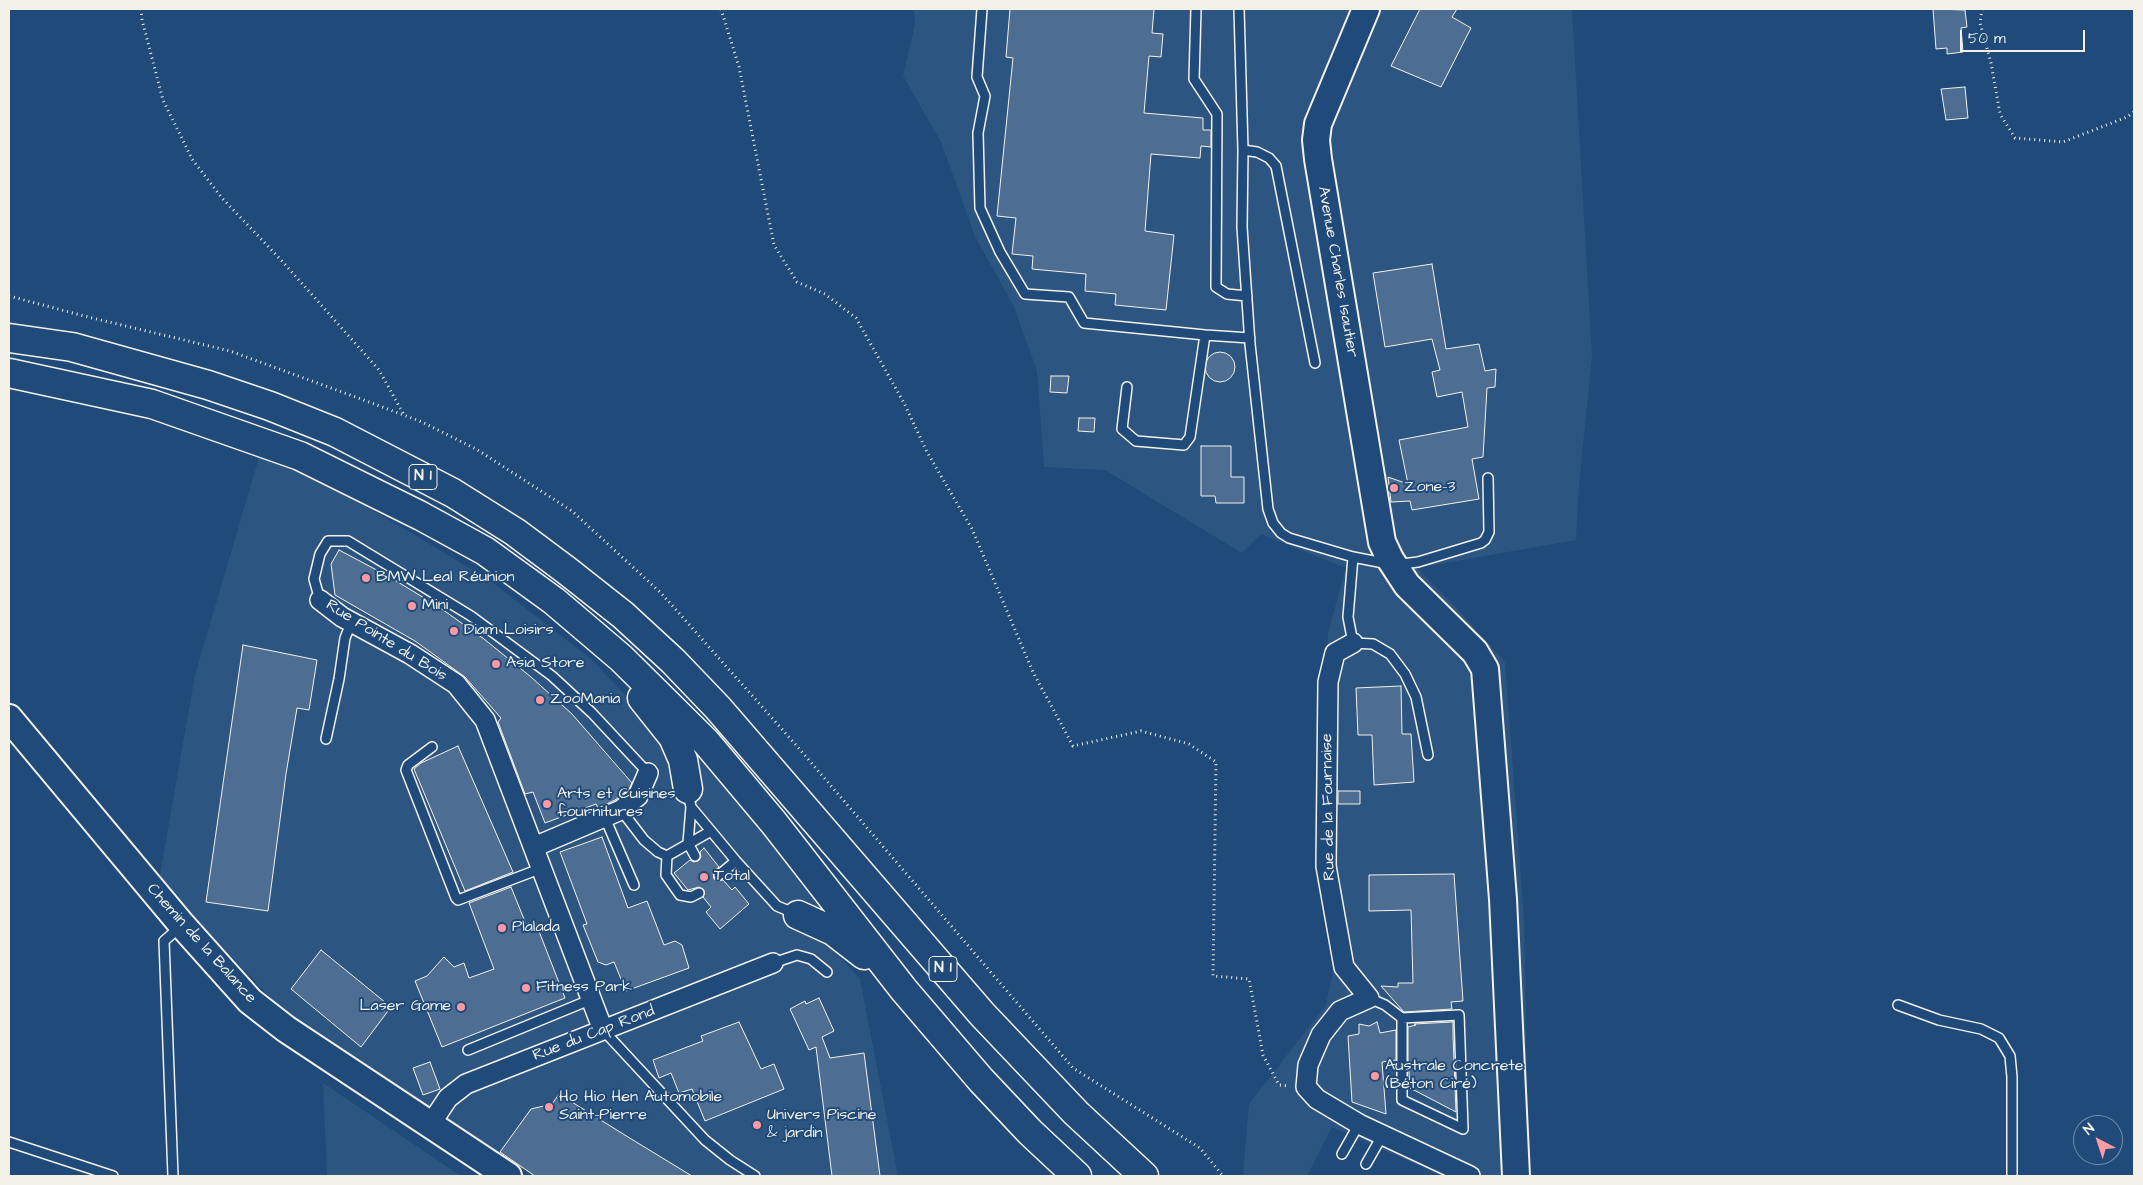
<!DOCTYPE html>
<meta charset="utf-8">
<style>
body{margin:0}
#map{position:relative;width:2143px;height:1185px;overflow:hidden;background:#1f4a7a;font-family:"Architects Daughter",sans-serif}
canvas{display:block}
.frame{position:absolute;inset:0;border:10px solid #f4f1e8;pointer-events:none}
.north{position:absolute;left:2073px;top:1115px;width:50px;height:50px;box-sizing:border-box;background:#1f4a7a;border:1px solid #748da6;border-radius:50%;rotate:320deg;font-size:14px;font-weight:700;line-height:20px;text-align:center;color:#f4f1e8}
.north::after{content:'';display:block;margin:auto;width:18px;height:22px;background:#ff9aa2;clip-path:polygon(50% 0,100% 100%,50% 72%,0 100%)}
.scale{position:absolute;left:1960px;top:30px;width:125px;height:22px;box-sizing:border-box;border:2px solid #f4f1e8;border-top:0;padding-left:6px;font-size:15px;line-height:18px;white-space:nowrap;color:#f4f1e8;-webkit-text-stroke:4px #1f4a7a;paint-order:stroke}
</style>
<div id="map">
<canvas width="2143" height="1185"></canvas>
<div class="frame"></div>
<div class="north">N</div>
<div class="scale">50 m</div>
</div>
<script>
const ctx = document.querySelector('canvas').getContext('2d');
ctx.lineJoin = 'round';
function paint(path, color) { ctx.fillStyle = color; ctx.fill(path, 'evenodd'); }
const poly = rows => new Path2D(rows.map(r => 'M' + r).join(''));
function strokePath(path, color, width, dash) { ctx.strokeStyle = color; ctx.lineWidth = width; ctx.lineCap = dash ? 'butt' : 'round'; ctx.setLineDash(dash || []); ctx.stroke(path); }
function drawText(font, color, halo, rows, align = 'center') {
  ctx.font = font + ' "Architects Daughter",sans-serif'; ctx.lineWidth = 4; ctx.setLineDash([]); ctx.textBaseline = 'middle'; ctx.strokeStyle = halo; ctx.fillStyle = color; for (const [text, x, y, turn = 0] of rows) {
    ctx.save(); ctx.translate(x, y); ctx.rotate((+turn || 0) * Math.PI / 180); ctx.textAlign = isNaN(turn) ? turn : align; if (halo) ctx.strokeText(text, 0, 0); ctx.fillText(text, 0, 0); ctx.restore();
  }
}
paint(poly([
 [914,9,1572,9,1592,356,1579,485,1576,540,1417,568,1456,607,1505,662,1524,919,1529,1176,1442,1176,1332,1127,1307,1176,1243,1176,1249,1104,1326,1005,1338,946,1318,884,1328,633,1346,568,1261,534,1242,553,1105,470,1044,467,1037,371,1014,307,975,236,941,142,903,76,915,24],
 [262,447,400,526,492,582,591,659,631,701,695,747,710,769,826,908,820,935,860,979,898,1176,533,1176,276,1004,159,880,195,675],
 [323,1083,461,1176,327,1176]
]), '#2d5581');
const building = poly([
 [1010,9,1154,9,1152,33,1163,34,1161,57,1149,56,1144,113,1203,118,1203,130,1211,130,1211,147,1201,146,1200,158,1151,154,1145,231,1174,235,1166,310,1115,305,1116,294,1085,291,1086,274,1032,269,1033,256,1012,254,1016,218,997,216,1013,58,1006,57,1010,9],
 [1420,9,1457,9,1452,17,1471,28,1441,87,1391,66,1420,9],
 [1933,9,1965,10,1967,27,1961,28,1963,52,1947,54,1947,48,1936,49,1933,9],
 [1965,87,1968,118,1946,120,1941,89,1965,87],
 [1432,264,1446,349,1479,344,1485,371,1496,369,1495,387,1487,388,1483,457,1472,459,1479,499,1412,510,1410,501,1391,502,1388,477,1408,484,1399,440,1468,427,1462,392,1437,397,1432,372,1440,370,1432,339,1385,347,1373,273,1432,264],
 '1205 367a15 15 0 1 1 30 0a15 15 0 1 1-30 0Z',
 [1051,376,1069,376,1067,393,1050,392,1051,376],
 [1079,418,1095,418,1094,432,1078,431,1079,418],
 [1201,446,1231,446,1231,477,1244,477,1244,503,1216,503,1215,496,1201,496,1201,446],
 [339,550,388,576,439,607,484,639,531,677,572,714,632,783,629,789,615,800,598,808,596,804,545,823,533,792,525,794,498,722,501,718,465,677,415,641,335,595,331,564,339,550],
 [243,645,317,660,309,710,297,708,286,774,268,911,206,902,243,645],
 [1401,686,1402,734,1411,734,1414,782,1374,785,1372,735,1358,735,1356,688,1401,686],
 [458,746,513,872,465,891,414,769,421,763,458,746],
 [1338,791,1360,791,1360,804,1338,804,1338,791],
 [602,837,628,908,647,901,664,945,675,941,682,945,689,968,626,991,614,962,606,965,598,962,583,925,587,924,560,852,602,837],
 [704,848,719,867,713,872,714,879,717,881,723,880,732,890,735,887,749,904,720,929,706,912,711,907,703,897,704,890,699,887,688,890,674,873,690,860,694,862,698,861,701,857,700,852,704,848],
 [1454,874,1463,1001,1451,1002,1452,1009,1404,1012,1381,986,1398,987,1398,983,1413,983,1411,910,1369,911,1369,875,1454,874],
 [511,887,526,924,535,921,565,998,442,1047,415,981,427,976,444,957,454,967,464,963,469,978,494,969,469,903,511,887],
 [321,950,391,1007,361,1047,291,989,321,950],
 [819,998,834,1031,822,1037,830,1058,864,1053,880,1176,832,1176,816,1047,809,1050,790,1009,805,1001,806,1004,819,998],
 [739,1022,761,1069,774,1064,784,1089,705,1121,692,1089,679,1093,671,1073,659,1078,653,1060,703,1041,701,1036,739,1022],
 [1377,1022,1380,1033,1396,1030,1396,1060,1382,1062,1386,1114,1352,1102,1348,1036,1359,1034,1359,1024,1369,1026,1377,1022],
 [1453,1022,1453,1036,1456,1112,1410,1088,1408,1059,1408,1027,1416,1025,1414,1024,1453,1022],
 [430,1062,440,1089,423,1095,413,1068,430,1062],
 [559,1094,628,1137,692,1176,535,1176,500,1152,531,1109,552,1104,559,1094]
]);
paint(building, '#4d6e92');
strokePath(building, '#f4f1e8', 1);
const lane = poly([
 [982,9,977,77,985,96,978,133,980,208,1000,252,1025,294,1069,297,1084,323,1205,335],
 [1196,9,1194,79,1217,114,1216,287,1227,294,1247,296],
 [1239,9,1243,150,1242,227,1250,344,1268,509,1273,523,1281,533,1289,538,1353,557,1394,565,1418,562,1481,543,1485,540,1489,532,1488,478],
 [1243,150,1257,152,1269,158,1276,166,1315,363],
 [1127,387,1122,429,1136,441,1184,445,1190,437,1205,335,1250,338],
 [1353,557,1348,617,1353,643,1373,644,1390,654,1405,674,1416,697,1428,755],
 [320,600,314,579,320,554,328,541,348,541,471,616,552,676,592,713,648,773],
 [326,739,339,679,345,638,352,621],
 [432,747,408,765,406,770,456,898,458,900,542,868],
 [688,792,691,807,736,861,777,906,796,914],
 [691,807,688,843,695,856],
 [621,810,644,840,658,852,667,856,711,831],
 [605,818,634,885],
 [667,856,666,875,680,895,691,897,699,893],
 [719,875,736,861],
 [773,963,797,955,811,959,827,972],
 [1369,998,1385,1005,1402,1018,1402,1100,1463,1129,1459,1015,1402,1018],
 [1898,1005,1939,1020,1981,1029,1999,1038,2010,1056,2012,1077,2012,1176],
 [603,1030,705,1140,730,1160,755,1176],
 [468,1050,592,999],
 [9,1142,113,1176],
 [1342,1154,1359,1124],
 [1366,1164,1382,1136],
 [173,1176,164,941,180,927]
]);
const street = poly([
 [320,600,342,617,410,654,456,684,485,720,603,1030],
 [1353,643,1335,653,1328,682,1326,866,1344,967,1369,998,1340,1011,1321,1035,1308,1065,1306,1087,1317,1099,1359,1124,1470,1176],
 [534,847,621,810,638,796,648,773],
 [430,1125,448,1098,466,1084,773,963]
]);
const secondary = poly([
 [1366,9,1318,124,1316,140,1318,159,1382,542,1390,559,1407,585,1475,652,1485,669,1503,899,1516,1176],
 [9,718,182,925,250,1001,286,1029,508,1176]
]);
const highway = poly([
 [9,338,72,347,208,385,270,406,335,432,453,493,515,532,566,570,623,615,673,661,718,708,982,1014,1076,1113,1144,1176],
 [9,373,152,404,300,456,421,516,485,551,554,601,621,658,706,742,774,823,904,990,981,1080,1030,1132,1077,1176],
 [642,698,673,737,683,760,688,789],
 [798,915,833,931,864,955]
]);
strokePath(lane, '#f4f1e8', 12);
strokePath(street, '#f4f1e8', 22);
strokePath(secondary, '#f4f1e8', 30);
strokePath(highway, '#f4f1e8', 31);
strokePath(poly([
 [141,9,142,20,163,100,192,159,222,198,282,261,379,370,404,415],
 [721,9,739,67,774,245,797,282,825,294,856,318,904,403,927,452,972,529,1033,672,1073,746,1141,731,1189,744,1216,762,1213,976,1249,979,1263,1055,1279,1085,1289,1086],
 [1982,9,1980,23,1991,63,2000,114,2015,138,2063,142,2127,117,2134,112],
 [9,296,88,317,230,351,361,399,422,422,476,449,572,511,661,593,796,745,1073,1068,1200,1148,1223,1176]
]), '#f4f1e8', 3, [1, 4]);
strokePath(lane, '#1f4a7a', 9);
strokePath(street, '#1f4a7a', 19);
strokePath(secondary, '#1f4a7a', 26);
strokePath(highway, '#1f4a7a', 28);
for (const [x, y, r, color] of [
 [1394,488,5,"#ff9aa2"],
 [366,578,5,"#ff9aa2"],
 [412,606,5,"#ff9aa2"],
 [454,631,5,"#ff9aa2"],
 [496,664,5,"#ff9aa2"],
 [540,700,5,"#ff9aa2"],
 [547,804,5,"#ff9aa2"],
 [704,877,5,"#ff9aa2"],
 [502,928,5,"#ff9aa2"],
 [526,988,5,"#ff9aa2"],
 [461,1007,5,"#ff9aa2"],
 [1375,1076,5,"#ff9aa2"],
 [549,1107,5,"#ff9aa2"],
 [757,1125,5,"#ff9aa2"]
]) { const dot = new Path2D(); dot.arc(x, y, r, 0, 2 * Math.PI); ctx.fillStyle = color; ctx.fill(dot); strokePath(dot, '#1f4a7a', 2); }
for (const [x, y, w] of [
 [423,477,28],
 [943,969,28]
]) { const box = new Path2D(); box.roundRect(x - w / 2, y - 12.5, w, 25, 4); ctx.fillStyle = '#1f4a7a'; ctx.fill(box); strokePath(box, '#f4f1e8', 1); }
drawText('bold 15px', '#f4f1e8', null, [
 ["N 1",423,477],
 ["N 1",943,969]
]);
drawText('16px', '#f4f1e8', '#1f4a7a', [
 ["Avenue Charles Isautier",1337,272,80],
 ["Rue Pointe du Bois",386,641,32],
 ["Rue de la Fournaise",1329,807,-91],
 ["Chemin de la Balance",201,944,48],
 ["Rue du Cap Rond",594,1034,-21]
]);
drawText('16px', '#f4f1e8', '#1f4a7a', [
 ["Zone-3",1404,488],
 ["BMW Leal Réunion",376,578],
 ["Mini",422,606],
 ["Diam Loisirs",464,631],
 ["Asia Store",506,664],
 ["ZooMania",550,700],
 ["Arts et Cuisines",557,795],
 ["fournitures",557,813],
 ["Total",714,877],
 ["Plalada",512,928],
 ["Fitness Park",536,988],
 ["Laser Game",451,1007,"right"],
 ["Australe Concrete",1385,1067],
 ["(Béton Ciré)",1385,1085],
 ["Ho Hio Hen Automobile",559,1098],
 ["Saint-Pierre",559,1116],
 ["Univers Piscine",767,1116],
 ["& jardin",767,1134]
], 'left');
</script>
